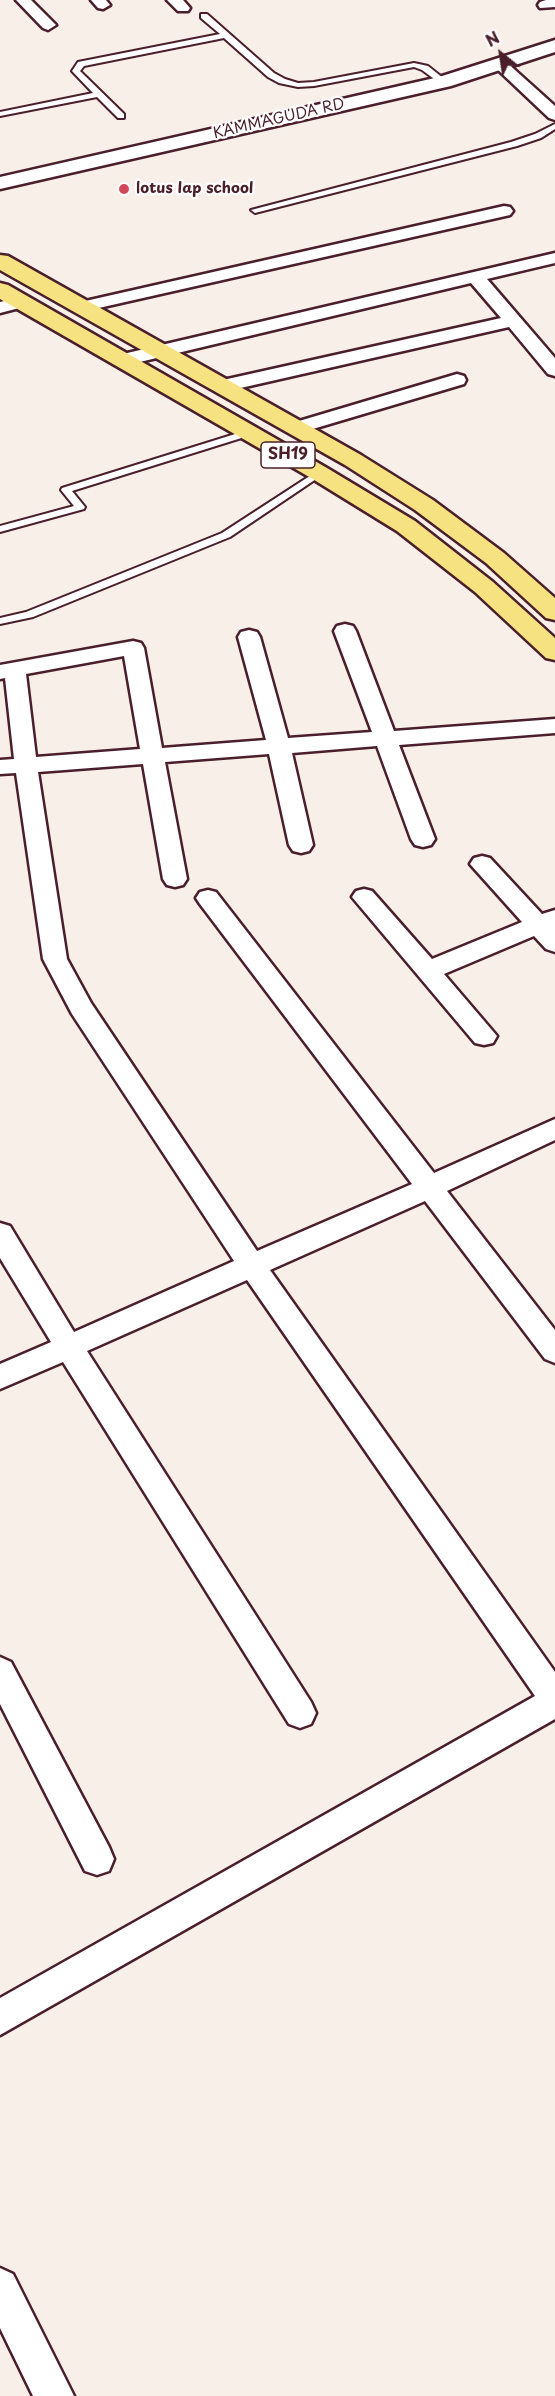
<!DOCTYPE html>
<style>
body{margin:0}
#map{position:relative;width:555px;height:2396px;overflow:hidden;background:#f9efe9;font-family:"Playpen Sans",sans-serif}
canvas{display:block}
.north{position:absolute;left:471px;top:24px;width:60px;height:60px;-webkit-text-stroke:4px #fff;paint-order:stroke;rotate:330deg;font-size:16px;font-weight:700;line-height:24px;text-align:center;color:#4a1f2b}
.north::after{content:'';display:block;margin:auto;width:21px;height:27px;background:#4a1f2b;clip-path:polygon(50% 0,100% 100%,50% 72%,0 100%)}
</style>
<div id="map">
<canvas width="555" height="2396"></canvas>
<div class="north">N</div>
</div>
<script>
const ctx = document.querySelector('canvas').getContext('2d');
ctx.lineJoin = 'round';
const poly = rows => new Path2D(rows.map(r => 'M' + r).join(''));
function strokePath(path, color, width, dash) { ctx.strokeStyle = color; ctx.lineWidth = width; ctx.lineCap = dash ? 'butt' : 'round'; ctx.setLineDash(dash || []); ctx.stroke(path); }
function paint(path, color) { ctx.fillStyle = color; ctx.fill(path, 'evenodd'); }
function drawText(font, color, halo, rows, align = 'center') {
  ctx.font = font + ' "Playpen Sans",sans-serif'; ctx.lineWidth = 4.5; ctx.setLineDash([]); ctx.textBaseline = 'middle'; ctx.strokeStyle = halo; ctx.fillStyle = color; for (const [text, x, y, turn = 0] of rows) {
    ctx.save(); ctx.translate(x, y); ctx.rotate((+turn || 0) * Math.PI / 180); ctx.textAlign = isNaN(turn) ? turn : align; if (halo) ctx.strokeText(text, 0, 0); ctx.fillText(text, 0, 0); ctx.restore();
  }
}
const lane = poly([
 [201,14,207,14,274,73,285,79,298,83,314,82,414,63,428,66,448,82,441,84,422,70,414,67,314,86,298,87,279,83,268,77,224,38,84,66,80,71,124,114,124,118,118,118,97,97,0,116,0,112,93,93,72,71,78,62,220,34,201,18,201,14],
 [555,124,555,129,541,138,517,146,255,213,251,210,511,142,535,134,555,124],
 [248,430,253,433,251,435,72,491,85,507,84,509,0,532,0,526,74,506,61,490,62,488,248,430],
 [319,470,324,473,322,475,230,537,33,617,0,624,0,618,26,612,222,533,319,470]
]);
const street = poly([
 [16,0,31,0,56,25,48,30,43,28,16,0],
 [91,0,106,0,110,5,103,9,98,8,91,0],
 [167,0,183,0,190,8,188,11,178,11,167,0],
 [546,0,555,0,555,7,540,8,538,5,540,2,546,0],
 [500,59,505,61,555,106,555,120,549,118,495,67,492,64,495,61,500,59],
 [504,206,510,207,513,211,510,215,81,312,75,311,72,307,75,303,81,302,504,206],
 [555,253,555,263,487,279,555,358,555,376,548,374,509,327,223,392,216,390,214,386,216,382,223,380,501,318,471,283,123,366,116,364,114,360,116,356,123,354,555,253],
 [21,297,27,298,30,302,27,306,0,313,0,302,21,297],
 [457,374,464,376,466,380,464,384,296,434,289,432,286,428,289,424,457,374],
 [345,624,353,626,356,631,394,731,555,719,555,733,399,745,435,839,431,845,423,847,415,845,411,839,377,746,292,753,313,845,309,851,301,853,293,851,289,845,269,754,165,762,187,879,183,885,175,887,167,885,163,879,143,764,38,772,67,959,91,1003,257,1251,412,1184,200,904,196,898,200,892,208,890,216,892,434,1173,555,1119,555,1140,447,1191,555,1330,555,1363,545,1359,425,1201,270,1270,555,1672,555,1719,0,2035,0,1998,535,1696,247,1280,87,1351,311,1702,316,1713,311,1724,300,1728,289,1724,63,1362,0,1389,0,1364,51,1342,0,1258,0,1223,10,1226,74,1332,234,1261,72,1014,43,959,16,773,0,774,0,760,14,759,5,678,0,679,0,665,133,641,141,643,144,648,162,748,266,740,238,637,241,632,249,630,257,632,260,637,288,738,372,732,334,631,337,626,345,624],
 [124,656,140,749,36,757,26,674,124,656],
 [482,856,490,858,542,914,555,910,555,952,546,949,534,936,444,974,497,1036,493,1043,484,1045,475,1043,352,897,356,891,364,889,372,891,432,959,522,922,470,864,474,858,482,856],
 [0,1657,11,1662,109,1847,114,1859,109,1871,97,1875,85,1871,0,1704,0,1657],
 [0,2268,13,2274,74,2396,33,2396,0,2328,0,2268]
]);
const secondary = poly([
 [555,40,555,52,451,86,0,189,0,177,439,77,555,40]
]);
const primary = poly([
 [0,255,8,256,361,455,433,500,504,553,555,598,555,620,546,618,486,563,415,510,345,465,0,270,0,255],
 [0,283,8,285,327,468,415,521,493,582,555,638,555,660,546,658,475,592,397,531,311,478,0,299,0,283]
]);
strokePath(lane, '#4a1f2b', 4);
strokePath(street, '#4a1f2b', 5);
strokePath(secondary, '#4a1f2b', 5);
strokePath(primary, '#4a1f2b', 5);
paint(lane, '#fff');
paint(street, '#fff');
paint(secondary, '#fff');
paint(primary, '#f6e281');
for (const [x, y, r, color] of [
 [124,189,6,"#d1495b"]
]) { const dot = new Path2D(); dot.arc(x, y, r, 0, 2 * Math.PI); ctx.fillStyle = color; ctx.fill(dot); strokePath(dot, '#fff', 2); }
drawText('15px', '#4a1f2b', '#fff', [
 ["KAMMAGUDA RD",279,119,-13]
]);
drawText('bold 15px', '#4a1f2b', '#fff', [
 ["lotus lap school",136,189]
], 'left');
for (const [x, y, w] of [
 [288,455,54]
]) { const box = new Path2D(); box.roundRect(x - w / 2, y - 13, w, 26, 4.5); ctx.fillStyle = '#fff'; ctx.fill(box); strokePath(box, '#4a1f2b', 1.5); }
drawText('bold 16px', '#4a1f2b', null, [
 ["SH19",288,455]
]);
</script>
